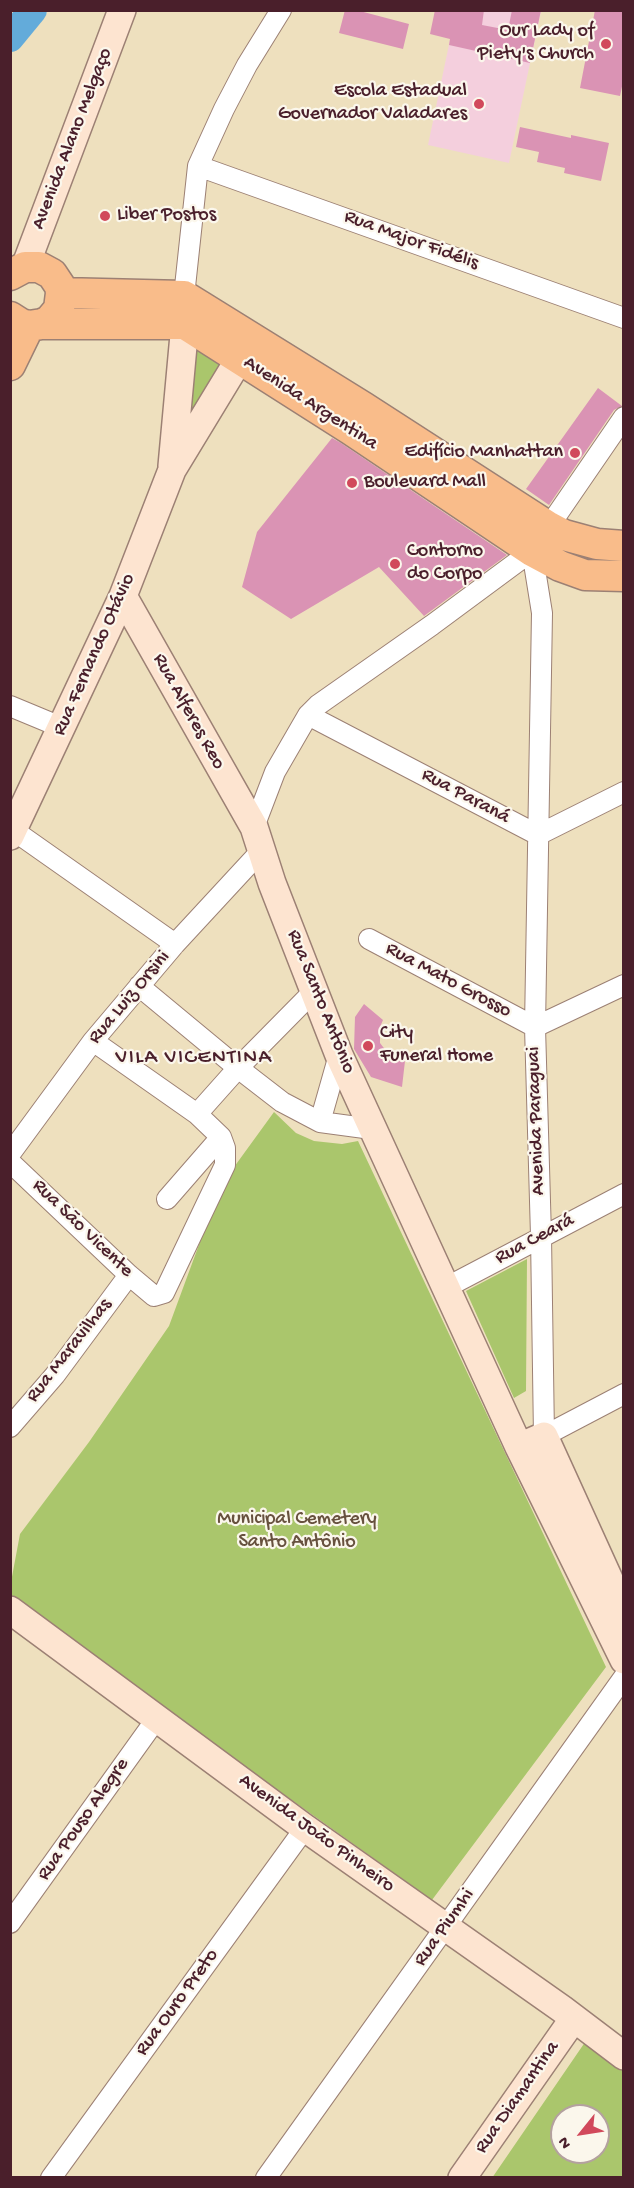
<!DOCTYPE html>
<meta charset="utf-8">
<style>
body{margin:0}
#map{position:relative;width:634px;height:2188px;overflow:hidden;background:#eee0be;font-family:"Gochi Hand",sans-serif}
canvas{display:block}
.frame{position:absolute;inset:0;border:12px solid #4a1f2b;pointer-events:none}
.north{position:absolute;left:550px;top:2104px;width:60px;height:60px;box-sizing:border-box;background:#fbf7ec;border:2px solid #b4a19f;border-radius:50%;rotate:240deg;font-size:16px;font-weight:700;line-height:24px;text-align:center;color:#4a1f2b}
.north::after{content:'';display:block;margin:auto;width:21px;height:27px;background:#d1495b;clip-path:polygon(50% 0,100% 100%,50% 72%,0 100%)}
</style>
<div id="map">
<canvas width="634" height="2188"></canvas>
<div class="frame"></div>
<div class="north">N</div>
</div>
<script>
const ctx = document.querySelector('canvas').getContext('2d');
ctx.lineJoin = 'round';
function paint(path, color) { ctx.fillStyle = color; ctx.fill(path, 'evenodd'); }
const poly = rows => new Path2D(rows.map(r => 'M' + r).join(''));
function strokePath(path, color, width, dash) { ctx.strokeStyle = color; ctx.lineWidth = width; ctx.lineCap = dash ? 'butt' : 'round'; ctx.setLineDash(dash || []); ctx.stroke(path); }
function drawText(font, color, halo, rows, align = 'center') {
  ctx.font = font + ' "Gochi Hand",sans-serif'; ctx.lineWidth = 4.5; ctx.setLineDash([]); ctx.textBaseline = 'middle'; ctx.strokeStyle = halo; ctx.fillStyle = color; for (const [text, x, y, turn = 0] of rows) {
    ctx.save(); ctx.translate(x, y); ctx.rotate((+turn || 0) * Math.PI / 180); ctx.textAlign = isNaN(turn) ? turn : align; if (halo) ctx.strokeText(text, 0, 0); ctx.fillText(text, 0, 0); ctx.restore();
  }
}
paint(poly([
 [456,11,541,11,509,163,428,145]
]), '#f4cfdd');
paint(poly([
 [189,346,225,364,178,453],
 [274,1112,296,1133,314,1141,342,1144,358,1141,606,1667,432,1900,11,1600,11,1582,20,1534,89,1442,169,1326,221,1185],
 [527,1259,526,1391,514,1398,466,1291],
 [592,2032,623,2057,623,2177,492,2178],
 [562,2116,598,2116,598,2152,562,2152]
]), '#aac66c');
strokePath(poly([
 [10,38,33,10]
]), '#63abda', 28);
paint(poly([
 [345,10,356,10,409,24,403,49,339,33],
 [435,10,484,10,482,25,508,30,512,10,541,10,530,63,449,45,450,39,430,34],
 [595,10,624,10,624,77,620,96,580,88],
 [520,127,571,138,571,135,609,143,601,181,564,173,565,168,537,162,539,152,516,147],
 [598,388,622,406,614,410,549,505,526,489],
 [332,438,341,443,507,555,424,616,379,567,291,619,242,587,257,532],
 [364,1004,383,1020,380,1027,380,1043,390,1056,405,1061,402,1087,371,1077,354,1049,355,1017]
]), '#da93b4');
const street = poly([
 [198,166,624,318],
 [184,296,198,166,224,109,247,65,281,10],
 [532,551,542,613,535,1027,541,1236,544,1436,624,1394],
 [10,706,63,728],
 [308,715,538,835,624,792],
 [254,827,275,772,308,715,318,705,432,625,532,551,624,417],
 [13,830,175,944],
 [369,939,535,1027,624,985],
 [139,986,238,1068,282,1102,320,1122,372,1129],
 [197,1114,238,1068,313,992],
 [320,1122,339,1055],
 [10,1154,93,1041,175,944,261,851],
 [10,1162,129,1275,154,1296,164,1293,225,1165,225,1148,221,1137,197,1114,93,1041],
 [167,1199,221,1137],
 [447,1287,624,1194],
 [10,1427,55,1375,129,1275],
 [10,1923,157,1718],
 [51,2178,305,1828],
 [266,2178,624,1677]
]);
const secondary = poly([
 [25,267,122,10],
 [172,466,185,324],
 [123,596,254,827,272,883,339,1055,519,1447,624,1660],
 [10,836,123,596,172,470,240,358],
 [519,1447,544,1436,624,1612],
 [10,1610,305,1828,562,2009,624,2056],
 [462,2178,574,2018]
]);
const primary = poly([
 [10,275,25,267,39,267,52,274,60,286,61,293,59,309,49,321,42,324,29,326,21,324,10,317],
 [61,293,184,296,363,407,549,527,564,535,597,544,624,546],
 [42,324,185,324,350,429,532,551,560,566,585,575,624,576],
 [10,365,29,326]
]);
strokePath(street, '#9c8074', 22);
strokePath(secondary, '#9c8074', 30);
strokePath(primary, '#9c8074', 33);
strokePath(street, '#fff', 20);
strokePath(secondary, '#fde4d0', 27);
strokePath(primary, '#f9bc8a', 30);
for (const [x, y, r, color] of [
 [606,44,6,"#d1495b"],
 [479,104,6,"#d1495b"],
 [105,216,6,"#d1495b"],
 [575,453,6,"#d1495b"],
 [352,483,6,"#d1495b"],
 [395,564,6,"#d1495b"],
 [368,1046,6,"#d1495b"]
]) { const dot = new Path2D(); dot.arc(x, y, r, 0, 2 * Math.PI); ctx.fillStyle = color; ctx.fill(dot); strokePath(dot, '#fbf7ec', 2); }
drawText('20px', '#4a1f2b', '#fbf7ec', [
 ["Our Lady of",594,32,"right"],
 ["Piety's Church",594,55,"right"],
 ["Escola Estadual",467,92,"right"],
 ["Governador Valadares",467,115,"right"],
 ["Liber Postos",117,216],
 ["Edifício Manhattan",563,453,"right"],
 ["Boulevard Mall",364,483],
 ["Contorno",407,552],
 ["do Corpo",407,575],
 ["City",380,1034],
 ["Funeral Home",380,1057]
], 'left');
drawText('20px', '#4a1f2b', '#fbf7ec', [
 ["Avenida Alano Melgaço",73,139,-69],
 ["Rua Major Fidélis",411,241,20],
 ["Avenida Argentina",310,404,33],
 ["Rua Fernando Otávio",95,655,-66],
 ["Rua Alferes Reo",188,712,61],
 ["Rua Paraná",465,797,28],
 ["Rua Mato Grosso",448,981,28],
 ["Rua Luiz Orsini",130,998,-50],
 ["Rua Santo Antônio",320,1002,68],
 ["Avenida Paraguai",537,1121,-92],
 ["Rua São Vicente",82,1229,44],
 ["Rua Ceará",535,1240,-28],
 ["Rua Maravilhas",70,1351,-52],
 ["Rua Pouso Alegre",84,1820,-55],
 ["Avenida João Pinheiro",316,1834,36],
 ["Rua Piumhi",445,1928,-55],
 ["Rua Ouro Preto",178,2003,-54],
 ["Rua Diamantina",518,2098,-55]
]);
drawText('20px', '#67513e', '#fbf7ec', [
 ["Municipal Cemetery",297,1520],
 ["Santo Antônio",297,1543]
]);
ctx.letterSpacing = '1.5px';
drawText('21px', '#4a1f2b', '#fbf7ec', [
 ["VILA VICENTINA",194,1059]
]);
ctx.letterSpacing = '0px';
</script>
